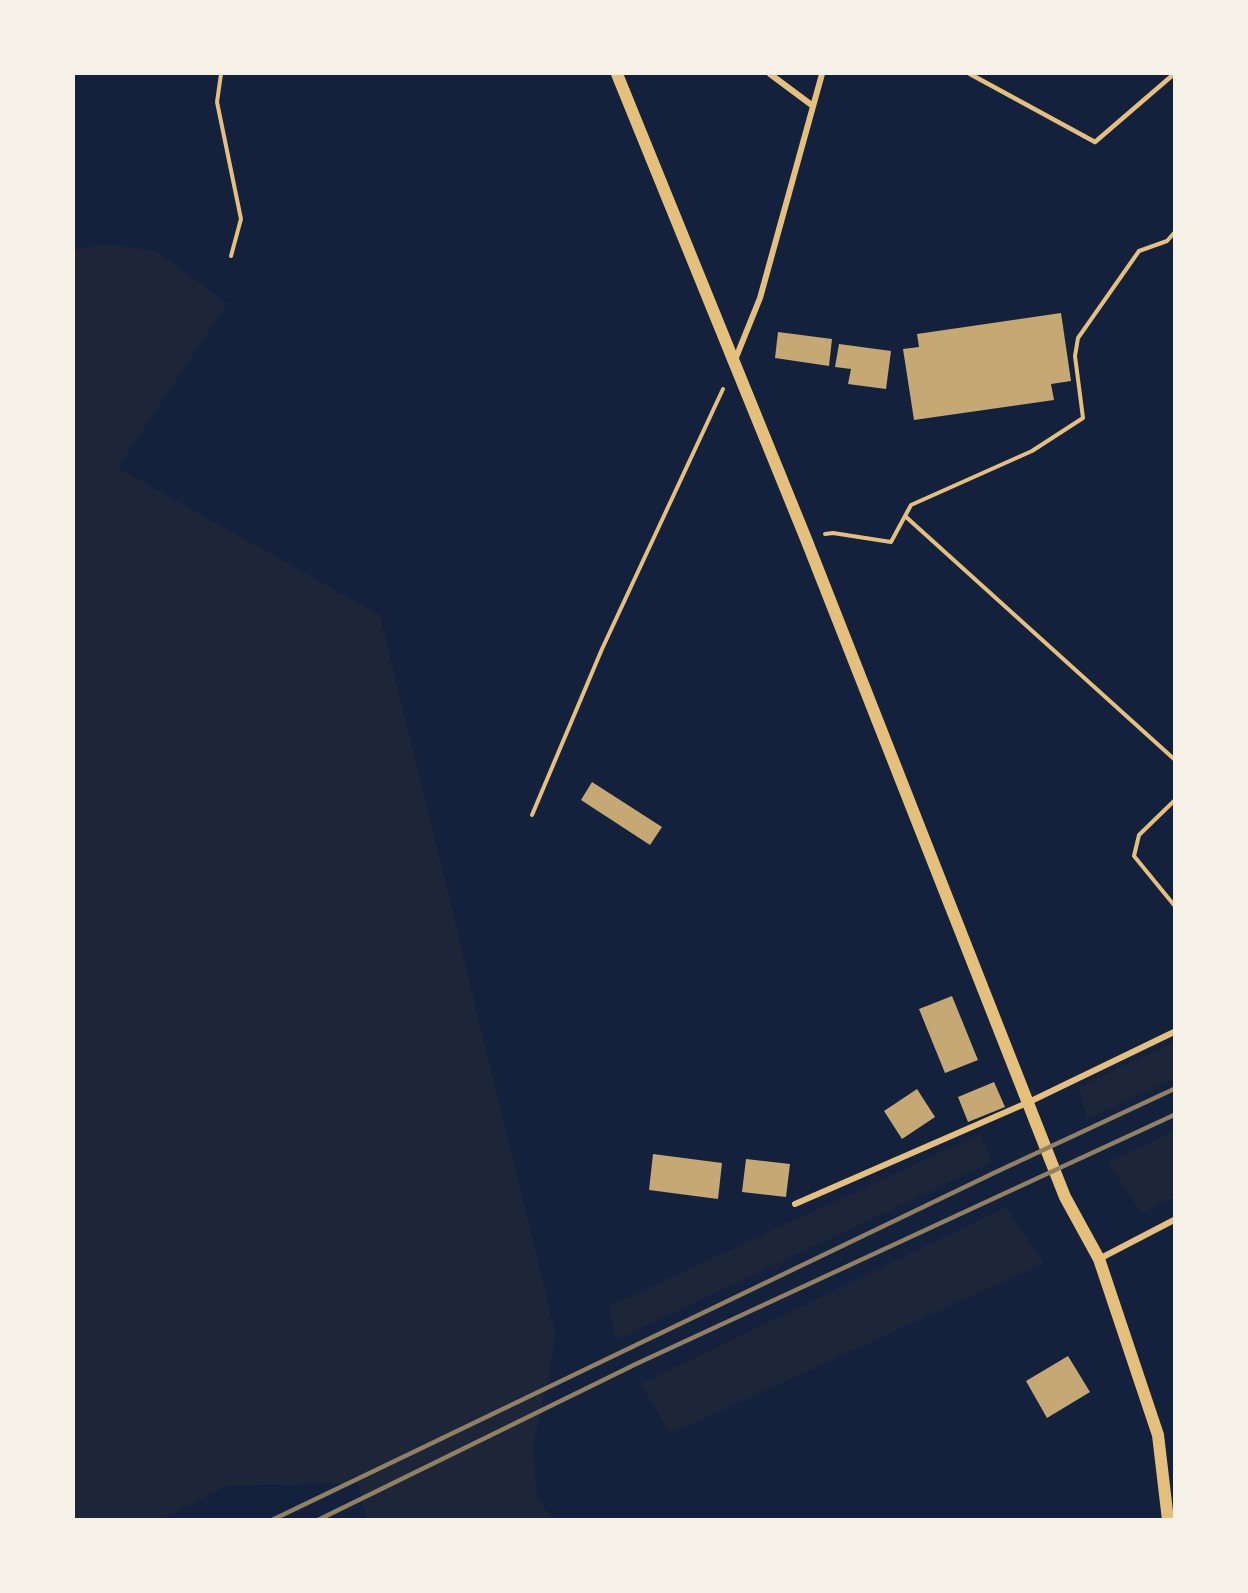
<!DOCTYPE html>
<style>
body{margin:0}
#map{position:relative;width:1248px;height:1593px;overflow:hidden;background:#14213d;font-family:"IBM Plex Sans",sans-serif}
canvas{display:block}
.frame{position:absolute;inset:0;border:75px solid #f6f1e7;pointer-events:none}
</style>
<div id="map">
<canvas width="1248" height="1593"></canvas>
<div class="frame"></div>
</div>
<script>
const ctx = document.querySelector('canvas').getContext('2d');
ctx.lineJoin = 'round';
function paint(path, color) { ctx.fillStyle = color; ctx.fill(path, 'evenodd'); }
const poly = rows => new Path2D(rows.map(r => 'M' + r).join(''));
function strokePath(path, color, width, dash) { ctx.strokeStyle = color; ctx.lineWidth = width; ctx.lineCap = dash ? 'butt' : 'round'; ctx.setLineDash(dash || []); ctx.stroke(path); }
paint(poly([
 [107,244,156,251,227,303,118,468,380,615,555,1332,551,1365,533,1446,537,1498,553,1519,366,1519,358,1483,226,1486,163,1519,74,1519,74,250],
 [1174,1042,1174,1079,1087,1119,1079,1087],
 [1174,1131,1174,1197,1141,1213,1108,1162],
 [980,1134,992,1162,616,1340,609,1306],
 [1006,1207,1044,1263,670,1434,641,1384]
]), '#1d2539');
paint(poly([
 [1061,313,1071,381,1051,384,1054,400,914,420,903,349,919,347,917,334],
 [778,332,832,339,829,366,775,358],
 [839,344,891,351,886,389,848,384,851,369,835,367],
 [592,782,662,827,650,845,581,800],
 [952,996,978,1060,945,1073,919,1009],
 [994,1082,1005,1107,968,1122,958,1097],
 [917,1089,935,1117,902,1139,884,1111],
 [653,1154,722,1163,718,1199,649,1190],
 [746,1159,790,1164,786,1197,742,1192],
 [1068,1356,1090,1392,1047,1418,1026,1381]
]), '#c6a872');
strokePath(poly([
 [221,74,217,102,241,219,231,256],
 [905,516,1174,759],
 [825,534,833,533,891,542,911,505,1032,451,1083,418,1075,356,1078,338,1139,251,1167,241,1174,233],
 [1174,801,1139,835,1134,856,1174,905],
 [532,815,602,649,723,389]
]), '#e5c07b', 4);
strokePath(poly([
 [970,74,1095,142,1174,74]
]), '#e5c07b', 4.5);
strokePath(poly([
 [770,74,813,106],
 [735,360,760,298,822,74],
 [795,1204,1029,1102,1174,1032],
 [1099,1259,1174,1220]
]), '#e5c07b', 6);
strokePath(poly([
 [617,74,806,539,1065,1197,1099,1259,1158,1435,1168,1520]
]), '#e5c07b', 12);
strokePath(poly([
 [272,1520,996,1172,1174,1089],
 [318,1520,636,1364,1174,1115]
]), '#918062', 4.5);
</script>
